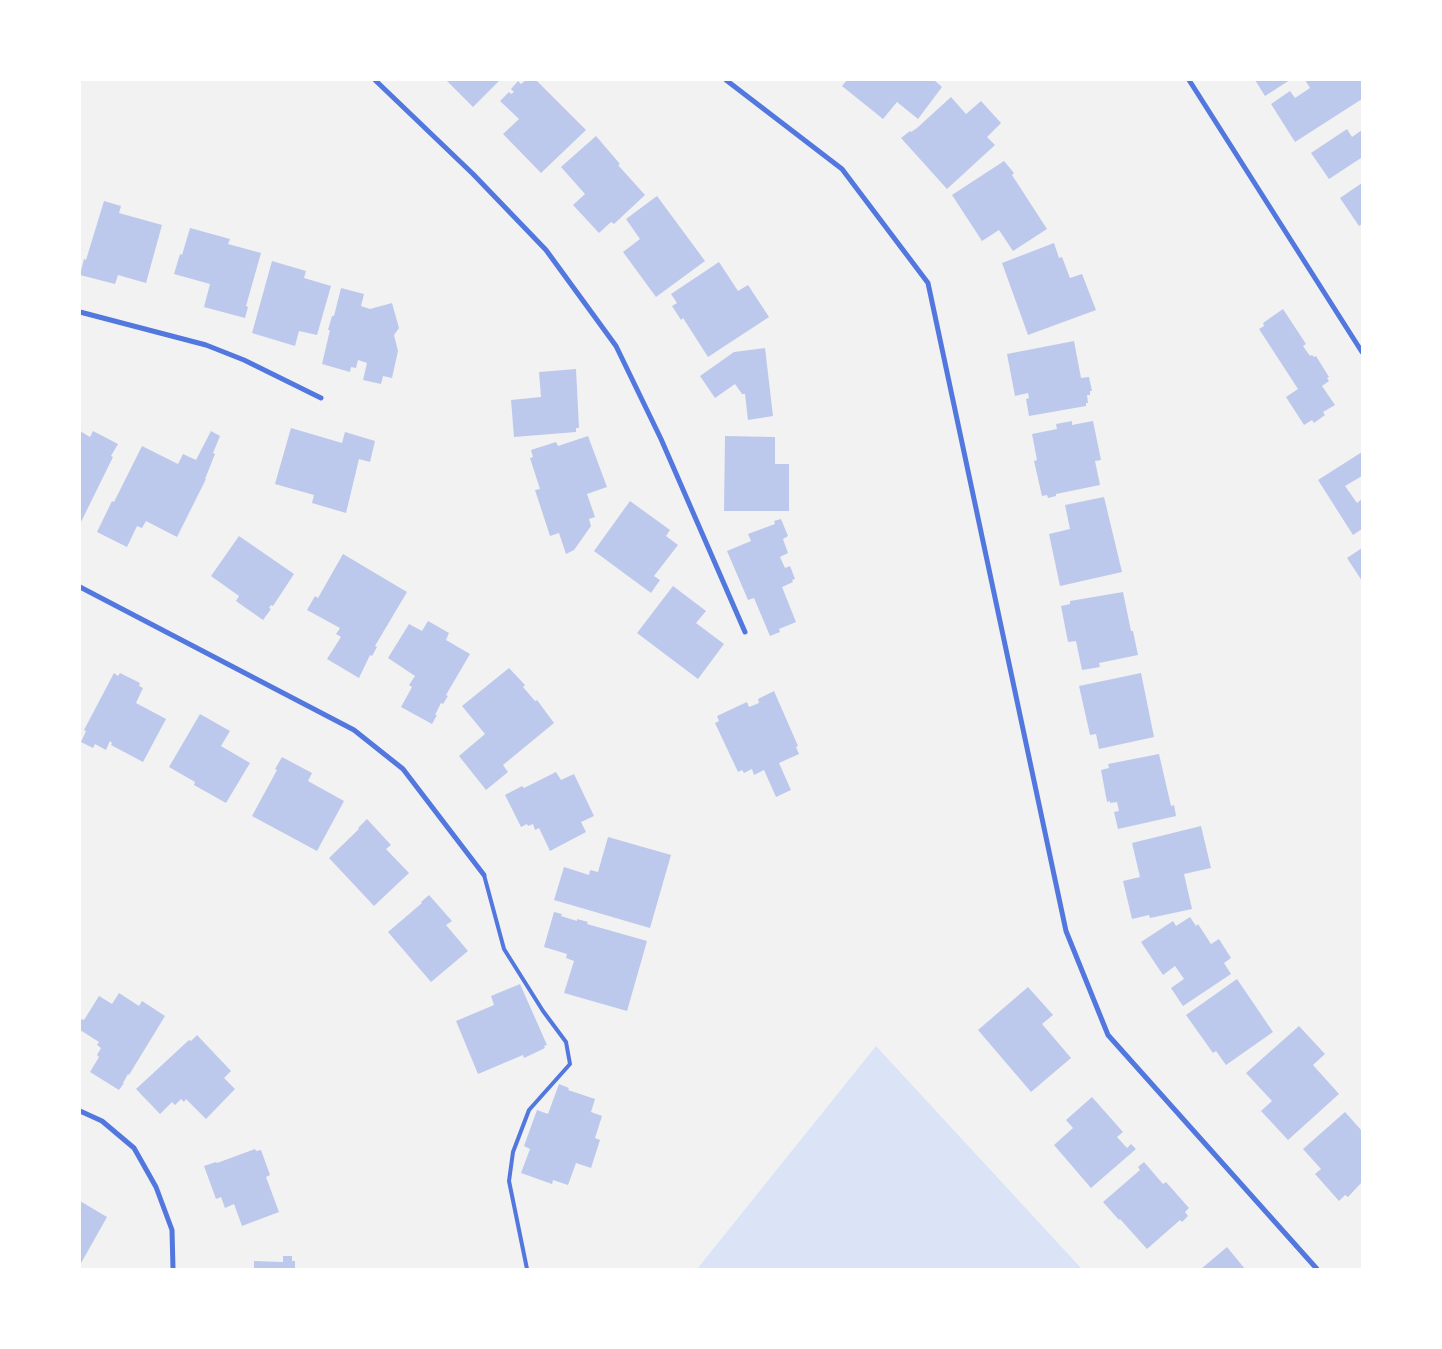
<!DOCTYPE html>
<style>
body{margin:0}
#map{position:relative;width:1442px;height:1349px;overflow:hidden;background:#f2f2f2;font-family:"Playfair Display",serif}
canvas{display:block}
.frame{position:absolute;inset:0;border:81px solid #fff;pointer-events:none}
</style>
<div id="map">
<canvas width="1442" height="1349"></canvas>
<div class="frame"></div>
</div>
<script>
const ctx = document.querySelector('canvas').getContext('2d');
ctx.lineJoin = 'round';
function paint(path, color) { ctx.fillStyle = color; ctx.fill(path, 'evenodd'); }
const poly = rows => new Path2D(rows.map(r => 'M' + r).join(''));
function strokePath(path, color, width, dash) { ctx.strokeStyle = color; ctx.lineWidth = width; ctx.lineCap = dash ? 'butt' : 'round'; ctx.setLineDash(dash || []); ctx.stroke(path); }
paint(poly([
 [876,1046,1082,1269,697,1269]
]), '#dbe4f7');
paint(poly([
 [446,80,500,80,473,107],
 [526,80,536,80,586,130,541,173,503,134,519,119,500,101,509,92,511,94,514,92,511,89,518,81,521,84],
 [847,80,934,80,942,87,918,119,897,102,883,119,842,86],
 [1255,80,1290,80,1265,96],
 [1305,80,1362,80,1362,99,1295,142,1271,104,1290,91,1295,98,1310,88],
 [951,97,966,114,981,101,1001,123,987,137,995,145,947,189,901,138,910,131,911,132,917,128],
 [1347,129,1352,137,1362,130,1362,160,1361,158,1329,179,1311,153],
 [596,136,620,164,618,165,645,195,614,224,611,222,599,233,573,205,585,194,561,167],
 [1004,161,1014,173,1012,175,1047,229,1013,251,999,230,982,241,952,195],
 [1362,183,1362,224,1359,226,1340,198],
 [657,196,705,261,656,297,623,252,640,239,626,219],
 [104,201,121,206,119,213,162,225,146,283,118,275,115,284,80,275,84,259,86,260],
 [190,228,230,239,228,244,261,253,246,306,248,307,245,318,204,307,210,284,174,274,180,254,182,255],
 [1054,243,1059,258,1062,257,1070,278,1082,274,1096,310,1028,335,1002,263],
 [272,261,306,271,304,278,331,286,317,335,299,331,295,346,252,333],
 [719,262,738,291,748,285,769,317,708,357,683,318,681,320,672,306,677,303,671,294],
 [341,288,364,294,361,306,370,309,392,303,399,328,394,335,398,351,392,378,383,376,381,384,363,380,367,363,358,360,356,368,351,367,350,372,322,364,330,330,328,330,332,316,334,316],
 [1283,309,1306,344,1303,346,1310,356,1312,355,1314,357,1316,356,1329,377,1327,378,1329,381,1322,386,1335,405,1323,412,1325,415,1314,423,1312,420,1304,425,1286,397,1298,389,1259,329,1264,326,1263,323],
 [1074,341,1081,378,1089,377,1092,391,1090,391,1090,395,1087,395,1088,403,1086,403,1086,406,1029,416,1026,399,1029,398,1028,393,1015,396,1007,354],
 [765,348,773,416,748,420,745,394,742,394,735,384,715,398,700,376,734,352],
 [576,369,579,428,576,428,576,432,514,437,511,400,541,397,539,372],
 [1072,421,1072,425,1093,421,1101,460,1095,461,1100,485,1056,494,1056,496,1048,498,1047,495,1042,496,1034,461,1037,460,1032,434,1057,429,1056,424],
 [291,428,342,443,345,432,375,441,370,462,359,459,346,513,312,503,314,495,275,484],
 [80,431,90,437,93,431,118,444,111,456,113,457,80,524],
 [211,431,220,436,213,453,215,454,205,479,206,479,177,537,146,521,142,528,137,526,127,547,97,532,112,501,114,502,142,446,178,464,183,454,196,460],
 [588,436,607,487,587,494,595,517,589,519,591,526,574,550,566,554,559,533,550,536,535,490,540,489,530,458,533,457,531,450,556,442,558,446],
 [725,436,775,437,775,464,789,464,789,511,724,511],
 [1362,452,1362,476,1345,486,1357,503,1362,499,1362,529,1353,535,1318,480],
 [1104,497,1122,572,1060,586,1049,534,1070,529,1065,505],
 [630,501,670,530,666,536,678,545,654,576,660,580,651,593,594,551],
 [781,519,788,536,783,539,788,553,780,557,785,568,790,566,795,579,792,580,793,582,782,587,796,622,779,629,780,632,770,636,754,598,748,600,727,551,751,541,748,534,775,524,774,521],
 [239,536,294,574,273,606,271,605,269,608,271,609,263,620,236,601,239,596,211,576],
 [1362,548,1362,581,1347,558],
 [343,554,407,592,375,646,377,647,372,656,370,655,359,678,327,659,341,637,336,634,340,628,307,610,315,596,318,598],
 [673,586,706,611,696,623,724,644,698,679,637,633],
 [1123,592,1131,631,1133,631,1138,655,1099,663,1100,667,1082,670,1076,641,1068,642,1061,606,1070,604,1070,601],
 [428,621,449,633,446,640,470,654,446,695,448,696,443,704,441,703,435,715,437,715,432,724,401,707,412,687,409,685,415,676,388,658,409,624,422,631],
 [509,668,525,685,523,687,535,701,537,700,554,723,503,765,508,772,486,790,459,756,485,734,462,706],
 [114,673,118,676,120,673,140,683,139,686,143,688,136,703,166,719,143,762,111,745,112,743,110,741,106,750,95,744,93,748,81,742,86,731,84,730],
 [1141,673,1154,737,1099,749,1096,734,1090,735,1079,686],
 [774,691,798,746,796,747,799,754,779,763,791,790,776,797,764,770,754,775,752,769,744,773,742,770,738,772,715,723,719,721,717,716,747,702,749,707,759,703,758,699],
 [200,714,230,731,221,746,250,763,226,803,194,785,195,782,169,767],
 [1159,754,1171,806,1174,805,1176,816,1118,829,1114,812,1119,811,1117,802,1110,803,1110,801,1107,802,1101,770,1109,768,1108,764],
 [282,757,312,773,308,781,344,801,317,851,252,816,277,770,275,769],
 [556,772,561,780,574,774,594,816,581,822,586,832,550,851,539,828,535,830,533,824,528,826,527,824,521,827,505,795,522,786,524,788],
 [367,819,391,845,386,849,409,873,374,906,329,858,359,829,358,828],
 [1201,826,1211,868,1184,874,1192,909,1150,918,1149,915,1132,919,1123,881,1140,877,1132,843],
 [608,837,671,855,650,928,554,900,564,867,589,875,590,870,598,872],
 [429,895,452,921,446,925,468,951,431,982,388,932,422,903,421,902],
 [554,912,562,914,561,916,577,921,577,919,588,922,587,924,647,941,627,1011,564,993,574,961,566,958,567,954,544,947],
 [1190,917,1196,926,1198,924,1211,944,1219,939,1231,958,1224,963,1231,974,1183,1006,1171,988,1184,979,1175,966,1163,975,1141,942,1173,921,1176,926],
 [1237,979,1273,1032,1226,1065,1216,1051,1213,1053,1186,1015],
 [520,984,547,1045,544,1046,545,1048,524,1058,523,1055,478,1074,456,1021,494,1005,491,996],
 [1028,987,1053,1015,1042,1024,1071,1058,1031,1092,978,1030],
 [119,993,139,1006,142,1001,165,1016,129,1075,128,1074,123,1083,124,1083,119,1090,90,1072,99,1057,97,1055,101,1048,97,1045,99,1042,80,1030,80,1022,82,1019,84,1020,99,996,112,1004],
 [1299,1026,1325,1054,1313,1065,1339,1094,1288,1140,1261,1111,1272,1101,1246,1073],
 [197,1035,231,1071,224,1078,235,1089,206,1119,186,1099,184,1102,181,1099,175,1105,172,1102,160,1114,136,1089,189,1040,191,1041],
 [559,1084,569,1088,568,1090,595,1099,591,1112,602,1116,595,1138,600,1140,591,1168,576,1163,568,1185,553,1180,552,1184,521,1173,530,1149,524,1146,537,1110,548,1114],
 [1092,1097,1123,1132,1117,1137,1127,1148,1131,1144,1136,1149,1091,1188,1054,1145,1073,1128,1066,1120],
 [1345,1112,1362,1131,1362,1182,1348,1197,1345,1195,1339,1201,1315,1174,1321,1169,1303,1149],
 [255,1149,256,1151,261,1150,270,1175,266,1177,279,1212,242,1226,234,1204,225,1208,221,1197,216,1199,204,1166,216,1162,217,1163],
 [1144,1162,1163,1184,1166,1182,1189,1208,1185,1212,1188,1216,1182,1222,1180,1220,1147,1249,1120,1219,1119,1220,1103,1202,1140,1170,1138,1167],
 [80,1201,107,1217,80,1265],
 [1227,1247,1245,1269,1201,1269],
 [283,1256,292,1256,292,1261,295,1261,295,1269,254,1269,254,1261,283,1262]
]), '#bdc9ec');
strokePath(poly([
 [484,875,504,949,543,1011,566,1042,570,1064,529,1110,513,1152,509,1181,527,1269]
]), '#5277de', 4);
strokePath(poly([
 [375,80,473,174,546,250,616,346,661,439,745,632],
 [726,80,842,169,928,283,1066,931,1108,1035,1317,1269],
 [1189,80,1362,352],
 [80,312,206,345,244,360,321,398],
 [80,587,354,730,403,769,484,875],
 [80,1111,102,1121,134,1148,156,1187,172,1230,173,1269]
]), '#5277de', 5);
</script>
